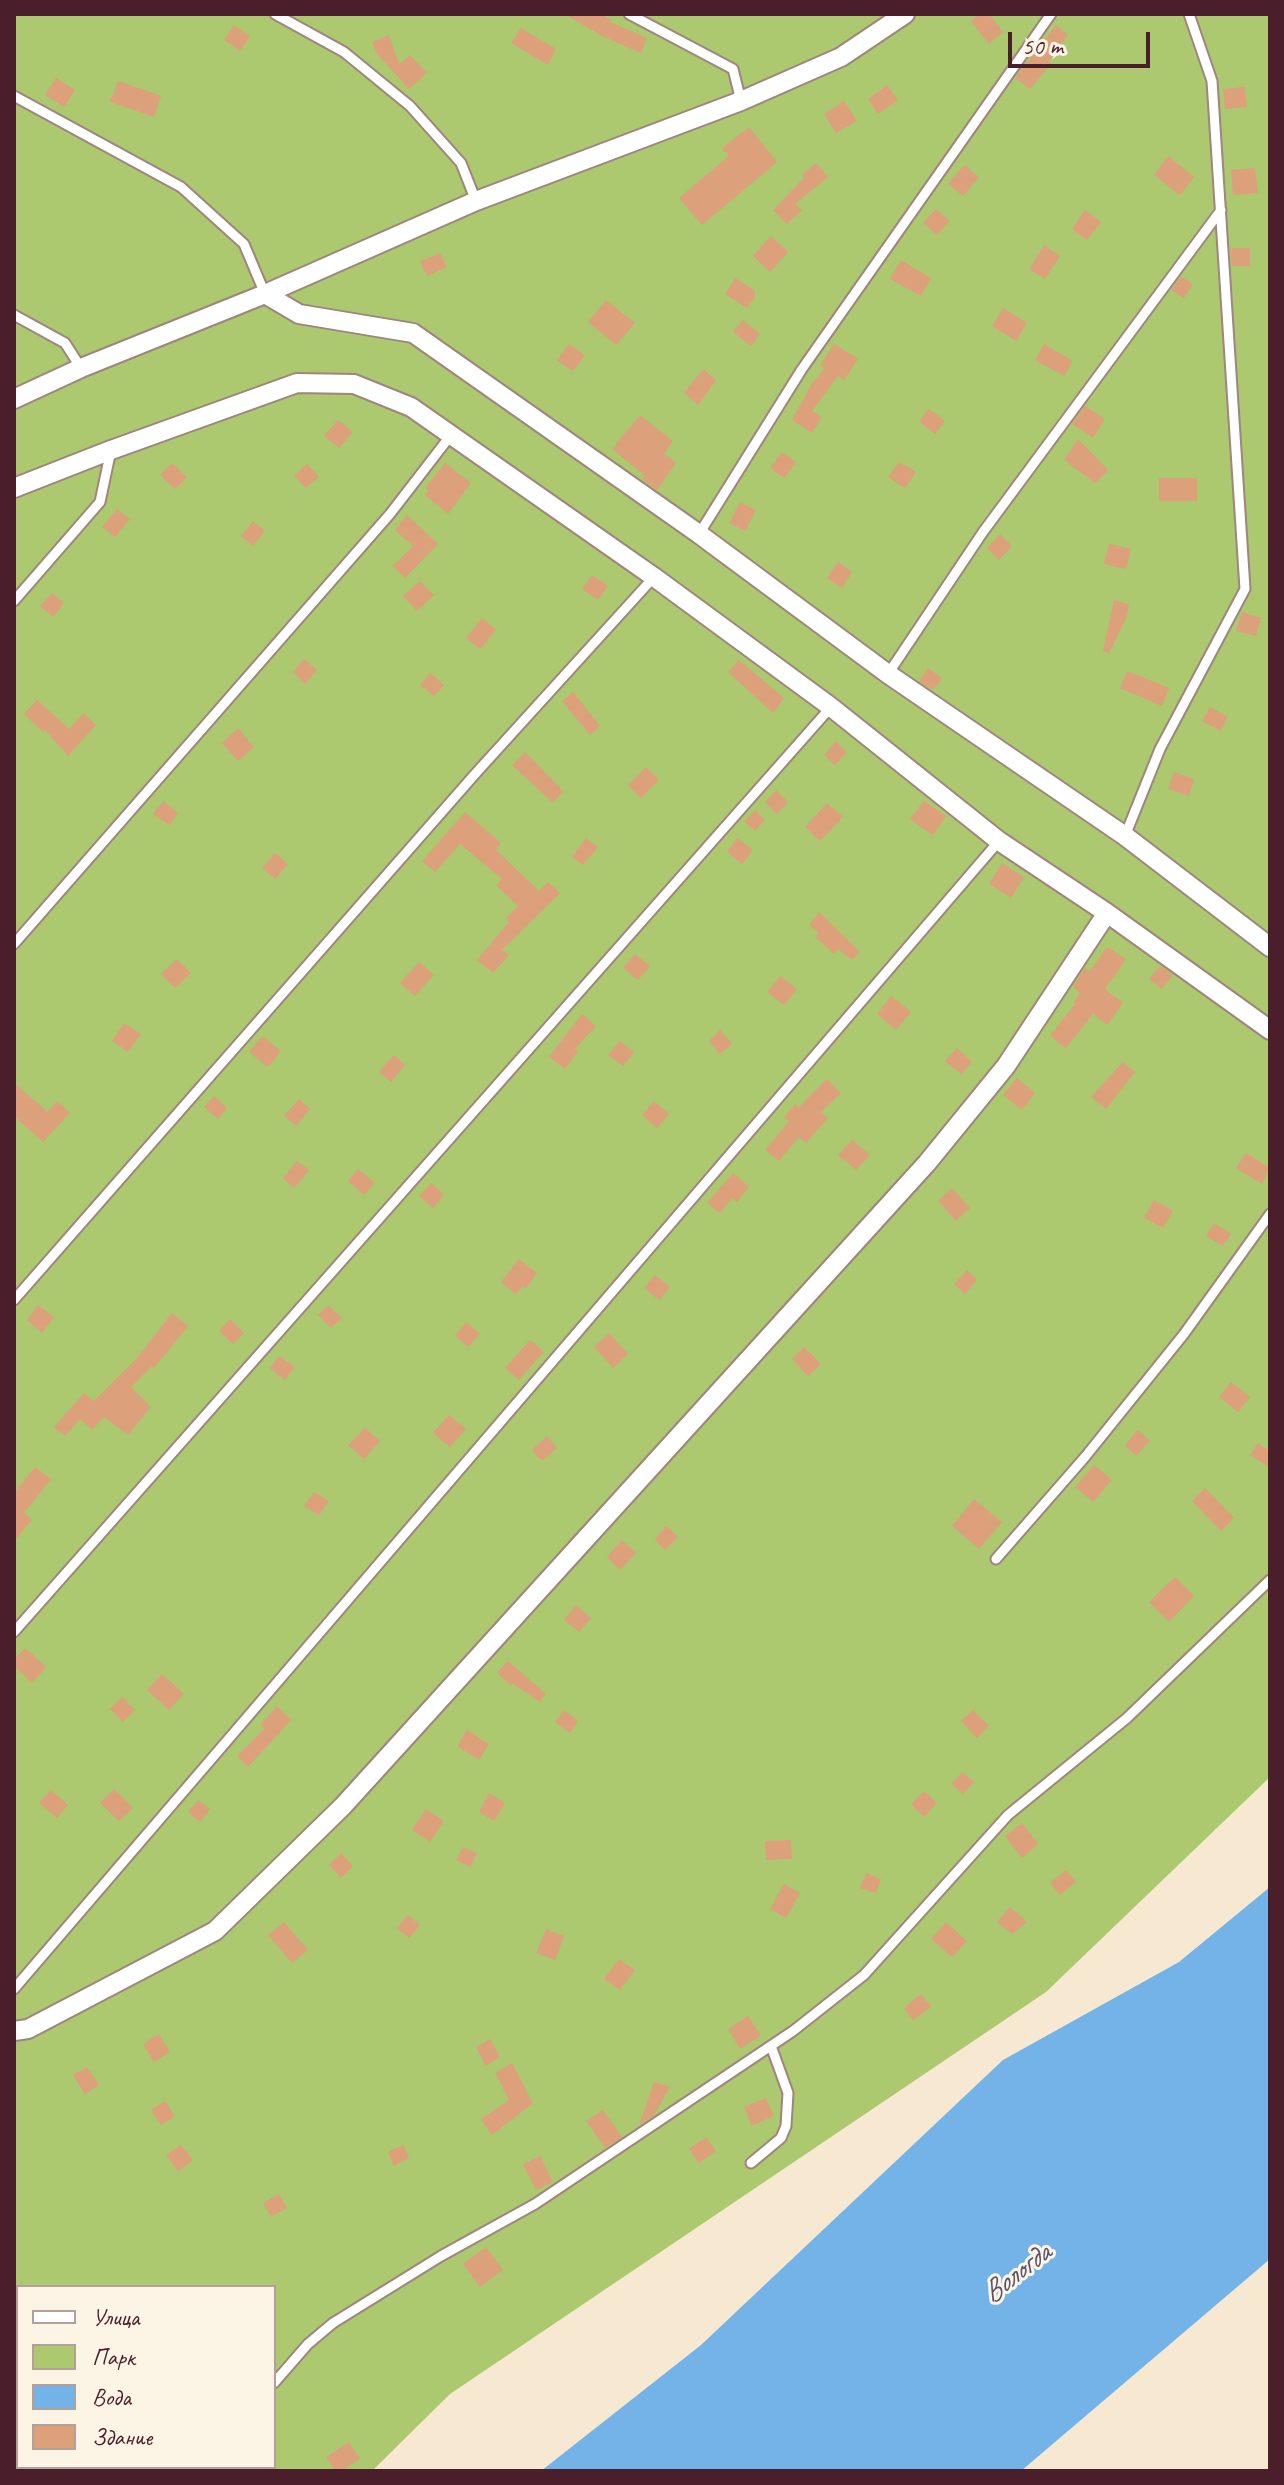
<!DOCTYPE html>
<meta charset="utf-8">
<style>
body{margin:0}
#map{position:relative;width:1284px;height:2485px;overflow:hidden;background:#f7e9d1;font-family:Caveat,sans-serif}
canvas{display:block}
.frame{position:absolute;inset:0;border:16px solid #4a1f2b;pointer-events:none}
.legend{position:absolute;left:16px;top:2285px;width:260px;height:184px;box-sizing:border-box;background:#fcf5e5;border:2px solid #b59f9b;margin:0;padding:10px 14px;list-style:none;font-size:24px;color:#4a1f2b}
.legend li{display:flex;align-items:center;gap:16px;height:40px}
.legend b{width:40px;border:2px solid #b59f9b}
.scale{position:absolute;left:1008px;top:32px;width:142px;height:36px;box-sizing:border-box;border:4px solid #4a1f2b;border-top:0;padding-left:10px;font-size:24px;line-height:28px;white-space:nowrap;color:#4a1f2b;-webkit-text-stroke:6px #fcf5e5;paint-order:stroke}
</style>
<div id="map">
<canvas width="1284" height="2485"></canvas>
<div class="frame"></div>
<ul class="legend">
<li><b style="height:10px;background:#fff"></b>Улица</li>
<li><b style="height:22px;background:#acc96f"></b>Парк</li>
<li><b style="height:22px;background:#73b3e7"></b>Вода</li>
<li><b style="height:22px;background:#dca07b"></b>Здание</li>
</ul>
<div class="scale">50 m</div>
</div>
<script>
const ctx = document.querySelector('canvas').getContext('2d');
ctx.lineJoin = 'round';
function paint(path, color) { ctx.fillStyle = color; ctx.fill(path, 'evenodd'); }
const poly = rows => new Path2D(rows.map(r => 'M' + r).join(''));
function strokePath(path, color, width, dash) { ctx.strokeStyle = color; ctx.lineWidth = width; ctx.lineCap = dash ? 'butt' : 'round'; ctx.setLineDash(dash || []); ctx.stroke(path); }
function drawText(font, color, halo, rows, align = 'center') {
  ctx.font = font + ' Caveat,sans-serif'; ctx.lineWidth = 6; ctx.setLineDash([]); ctx.textBaseline = 'middle'; ctx.strokeStyle = halo; ctx.fillStyle = color; for (const [text, x, y, turn = 0] of rows) {
    ctx.save(); ctx.translate(x, y); ctx.rotate((+turn || 0) * Math.PI / 180); ctx.textAlign = isNaN(turn) ? turn : align; if (halo) ctx.strokeText(text, 0, 0); ctx.fillText(text, 0, 0); ctx.restore();
  }
}
paint(poly([
 [14,14,1270,14,1270,1777,1046,1992,450,2394,372,2471,14,2471],
 [18,2287,274,2287,274,2467,18,2467]
]), '#acc96f');
paint(poly([
 [1270,1887,1270,2259,1021,2471,541,2471,701,2345,1003,2060,1179,1962]
]), '#73b3e7');
paint(poly([
 [570,14,601,14,611,20,610,22,647,38,641,53,604,37,568,16],
 [980,14,989,14,1003,32,989,44,971,21],
 [234,25,250,36,240,51,224,40],
 [1056,25,1068,35,1048,62,1051,64,1030,89,1015,78],
 [521,28,556,49,548,65,511,43],
 [389,35,399,64,410,55,427,73,409,89,377,54,372,42],
 [56,78,75,90,64,107,45,95],
 [118,81,161,96,154,117,110,102],
 [887,85,898,100,878,114,868,99],
 [1245,87,1247,107,1225,109,1223,89],
 [844,101,857,121,836,133,824,114],
 [749,127,777,162,702,225,679,198,729,156,722,148],
 [1168,156,1194,177,1180,195,1154,175],
 [816,163,828,177,795,204,802,210,787,224,773,210,804,178,802,175],
 [964,165,979,177,963,196,948,184],
 [1255,168,1258,193,1233,195,1231,170],
 [936,209,950,221,937,235,923,223],
 [1085,210,1101,222,1087,240,1072,229],
 [771,236,788,252,770,272,753,256],
 [1044,245,1060,256,1045,279,1029,269],
 [1230,248,1250,248,1250,266,1232,266],
 [440,253,447,267,427,276,420,261],
 [901,260,931,278,921,296,890,279],
 [1181,277,1193,284,1184,298,1171,290],
 [735,278,755,291,755,297,747,308,725,294],
 [606,300,635,323,616,345,588,322],
 [1003,308,1027,323,1016,341,992,326],
 [743,320,760,334,751,346,733,332],
 [569,344,585,355,573,371,557,360],
 [834,344,858,359,844,380,838,376,812,411,822,417,812,433,792,420,811,385,825,368,820,365],
 [1044,344,1073,361,1064,376,1035,360],
 [703,369,716,380,698,405,684,393],
 [1085,406,1105,419,1093,438,1072,424],
 [929,409,945,421,935,434,919,421],
 [640,415,673,441,664,453,676,463,657,490,642,479,645,476,612,449],
 [338,420,353,432,339,448,324,436],
 [1078,439,1108,470,1095,483,1064,460],
 [782,452,796,462,784,478,770,468],
 [899,462,916,472,905,488,888,477],
 [172,463,187,477,175,489,160,475],
 [445,463,471,483,448,514,425,495,429,491,425,488],
 [307,464,319,477,306,488,294,476],
 [1159,478,1197,478,1197,501,1159,501],
 [740,502,756,510,745,531,729,523],
 [117,509,130,519,115,537,102,527],
 [407,515,438,544,405,578,393,566,413,546,395,530],
 [253,521,265,531,253,546,241,536],
 [1000,534,1012,546,999,560,987,548],
 [1109,544,1131,549,1126,569,1104,564],
 [838,562,852,572,842,588,827,578],
 [592,575,608,586,598,600,582,589],
 [420,581,434,595,417,611,403,596],
 [52,593,64,603,53,617,40,606],
 [1114,600,1129,604,1126,618,1109,653,1103,651],
 [1242,612,1261,618,1256,636,1236,631],
 [482,618,496,630,480,649,466,638],
 [304,659,317,670,305,684,293,672],
 [739,660,784,698,773,713,728,672],
 [928,668,942,678,933,690,919,681],
 [1127,671,1169,688,1162,706,1120,688],
 [430,673,444,685,434,696,420,685],
 [573,692,600,726,590,735,562,701],
 [37,700,69,729,83,713,96,725,68,756,45,730,43,732,24,714],
 [1210,707,1228,717,1221,731,1202,721],
 [238,728,254,747,238,761,222,743],
 [836,741,847,752,835,765,824,755],
 [525,752,563,791,553,803,512,765],
 [646,767,659,780,641,798,628,785],
 [1174,772,1194,779,1189,796,1168,789],
 [776,790,788,802,777,814,765,802],
 [163,801,178,813,169,825,153,814],
 [924,801,946,816,933,835,910,819],
 [827,803,843,817,820,841,805,827],
 [755,810,765,820,755,831,744,821],
 [465,812,501,843,496,850,539,891,548,882,560,893,502,950,509,955,493,973,477,960,509,922,506,918,518,906,496,885,502,879,460,844,435,872,422,861],
 [586,838,598,847,583,865,572,857],
 [737,838,753,850,742,864,727,852],
 [275,853,288,864,275,879,262,868],
 [1002,863,1024,877,1011,898,989,884],
 [819,912,860,952,852,960,838,949,834,954,815,937,819,933,809,925],
 [1107,947,1126,959,1105,989,1123,1003,1107,1025,1093,1014,1066,1048,1050,1036,1075,1004,1073,1003,1080,993,1073,987,1085,968,1090,971],
 [635,954,650,966,638,980,623,968],
 [177,959,191,973,175,988,161,974],
 [419,962,434,975,415,996,400,983],
 [1160,966,1173,975,1162,989,1149,979],
 [780,976,797,989,784,1005,767,992],
 [891,996,911,1012,896,1030,877,1014],
 [582,1014,596,1026,575,1049,578,1051,565,1069,549,1057],
 [124,1023,141,1034,128,1052,112,1041],
 [720,1030,732,1044,720,1054,709,1041],
 [262,1036,281,1051,268,1067,249,1052],
 [620,1041,634,1052,623,1066,608,1055],
 [957,1048,972,1062,961,1074,945,1061],
 [394,1055,405,1065,391,1082,379,1072],
 [1123,1062,1135,1072,1106,1109,1091,1097],
 [1017,1078,1035,1093,1022,1110,1003,1095],
 [827,1079,841,1093,821,1112,828,1118,806,1143,799,1137,779,1161,765,1150,789,1121,784,1117,795,1104,799,1107],
 [14,1083,48,1112,57,1101,70,1113,43,1142,14,1116],
 [214,1096,227,1108,218,1119,204,1107],
 [299,1099,310,1109,296,1126,284,1116],
 [654,1101,669,1114,657,1128,642,1115],
 [852,1140,870,1155,856,1170,838,1155],
 [1246,1153,1270,1168,1262,1184,1236,1168],
 [297,1161,309,1170,294,1188,283,1178],
 [358,1169,375,1183,364,1195,348,1181],
 [733,1173,749,1187,737,1202,732,1198,720,1213,707,1203],
 [431,1183,444,1195,433,1208,419,1196],
 [952,1188,970,1208,956,1221,938,1201],
 [1154,1200,1173,1211,1163,1228,1144,1218],
 [1214,1223,1231,1234,1223,1246,1206,1236],
 [519,1259,537,1273,526,1288,523,1286,516,1294,501,1282],
 [967,1270,977,1280,965,1294,954,1284],
 [655,1275,670,1287,659,1300,644,1288],
 [38,1305,54,1317,42,1333,27,1320],
 [328,1305,342,1318,331,1328,318,1315],
 [172,1313,188,1326,154,1368,152,1366,131,1387,151,1407,128,1435,104,1417,92,1430,80,1419,65,1436,54,1427,84,1393,94,1401,137,1358],
 [230,1319,244,1333,233,1344,219,1331],
 [466,1322,480,1334,468,1347,455,1335],
 [609,1333,628,1354,613,1368,594,1347],
 [530,1340,544,1352,519,1380,505,1368],
 [804,1347,821,1364,808,1376,792,1359],
 [279,1356,295,1367,285,1380,270,1368],
 [1231,1382,1250,1397,1238,1412,1219,1397],
 [449,1415,466,1429,450,1447,433,1433],
 [365,1428,380,1441,364,1459,348,1445],
 [1138,1430,1150,1441,1136,1456,1125,1445],
 [547,1436,557,1448,542,1461,532,1450],
 [1258,1443,1270,1451,1270,1468,1250,1455],
 [1094,1465,1112,1480,1093,1502,1075,1487],
 [35,1467,51,1479,24,1513,32,1520,14,1541,14,1493],
 [1205,1488,1234,1518,1221,1531,1192,1501],
 [314,1492,329,1501,319,1515,304,1506],
 [974,1499,1002,1522,979,1549,952,1526],
 [666,1526,678,1537,665,1550,655,1539],
 [622,1540,636,1553,620,1570,607,1557],
 [1175,1577,1194,1596,1169,1622,1149,1602],
 [576,1605,591,1618,579,1632,564,1620],
 [25,1648,46,1667,32,1683,14,1666,14,1660],
 [508,1661,546,1694,540,1702,513,1684,511,1686,497,1673],
 [162,1674,184,1694,169,1710,147,1690],
 [122,1697,135,1710,123,1722,110,1709],
 [277,1706,291,1720,248,1767,237,1756,265,1728,260,1725],
 [564,1710,578,1721,570,1733,555,1722],
 [973,1710,989,1726,977,1738,961,1721],
 [467,1730,489,1744,479,1760,457,1746],
 [962,1772,974,1782,963,1794,952,1784],
 [114,1789,133,1808,119,1821,100,1803],
 [51,1790,68,1805,57,1818,39,1803],
 [924,1791,937,1803,924,1817,911,1804],
 [489,1793,505,1803,494,1821,479,1812],
 [198,1800,210,1809,200,1822,188,1812],
 [426,1809,444,1821,430,1842,412,1830],
 [1022,1823,1038,1844,1022,1858,1005,1836],
 [791,1840,792,1859,766,1860,765,1841],
 [463,1847,477,1853,470,1867,456,1860],
 [341,1853,353,1866,341,1878,329,1865],
 [1066,1870,1076,1882,1060,1895,1050,1883],
 [866,1873,881,1879,876,1893,860,1888],
 [784,1884,800,1893,786,1918,770,1909],
 [1010,1907,1027,1922,1012,1934,997,1922],
 [408,1915,420,1925,409,1938,397,1928],
 [284,1922,308,1950,292,1963,268,1935],
 [946,1922,967,1941,952,1957,931,1939],
 [546,1929,564,1936,555,1960,536,1953],
 [619,1959,635,1970,620,1990,604,1979],
 [921,1994,931,2007,913,2020,904,2008],
 [748,2016,761,2036,740,2049,728,2029],
 [159,2034,170,2052,154,2062,143,2044],
 [490,2039,500,2057,486,2066,476,2047],
 [512,2063,533,2103,492,2135,481,2119,509,2100,495,2073],
 [87,2067,99,2085,85,2094,73,2075],
 [654,2082,670,2087,654,2115,639,2125],
 [766,2098,774,2116,752,2126,744,2107],
 [165,2101,175,2116,161,2125,151,2110],
 [603,2110,622,2137,605,2148,586,2121],
 [706,2137,716,2151,699,2163,689,2149],
 [181,2145,193,2160,178,2171,166,2155],
 [403,2145,409,2158,394,2166,388,2152],
 [540,2156,553,2182,536,2190,523,2164],
 [279,2194,287,2208,271,2217,263,2203],
 [486,2247,503,2270,480,2287,463,2264],
 [349,2442,360,2459,341,2471,335,2471,326,2457]
]), '#dca07b');
const service = poly([
 [275,14,344,52,410,106,461,163,476,201],
 [629,14,733,69,741,101],
 [14,96,181,187,244,244,265,294],
 [14,315,65,343,81,368],
 [699,534,802,369,1051,14],
 [14,601,100,502,111,450],
 [888,674,983,532,1221,210],
 [1125,836,1160,749,1245,589,1212,81,1189,14],
 [14,944,390,514,451,435],
 [14,1300,476,773,654,577],
 [996,1559,1085,1457,1184,1334,1270,1214],
 [14,1632,831,707],
 [14,1989,999,841],
 [751,2163,781,2138,786,2126,788,2093,771,2046],
 [274,2383,308,2344,333,2323,441,2256,535,2204,793,2031,864,1975,1008,1815,1127,1718,1270,1580],
 [49,2471,56,2467]
]);
const minor = poly([
 [265,294,299,314,413,333,699,534,888,674,1125,836,1270,947],
 [14,399,81,368,265,294,476,201,741,101,841,57,905,14],
 [14,488,111,450,297,383,354,384,411,407,654,577,831,707,999,841,1107,913,1270,1030],
 [14,2031,28,2029,215,1931,343,1806,927,1163,1006,1066,1107,913]
]);
strokePath(service, '#a0847e', 13);
strokePath(minor, '#a0847e', 22);
strokePath(service, '#fff', 9);
strokePath(minor, '#fff', 18);
drawText('italic 30px', '#58536d', '#fcf5e5', [
 ["Вологда",1017,2274,-38]
]);
</script>
